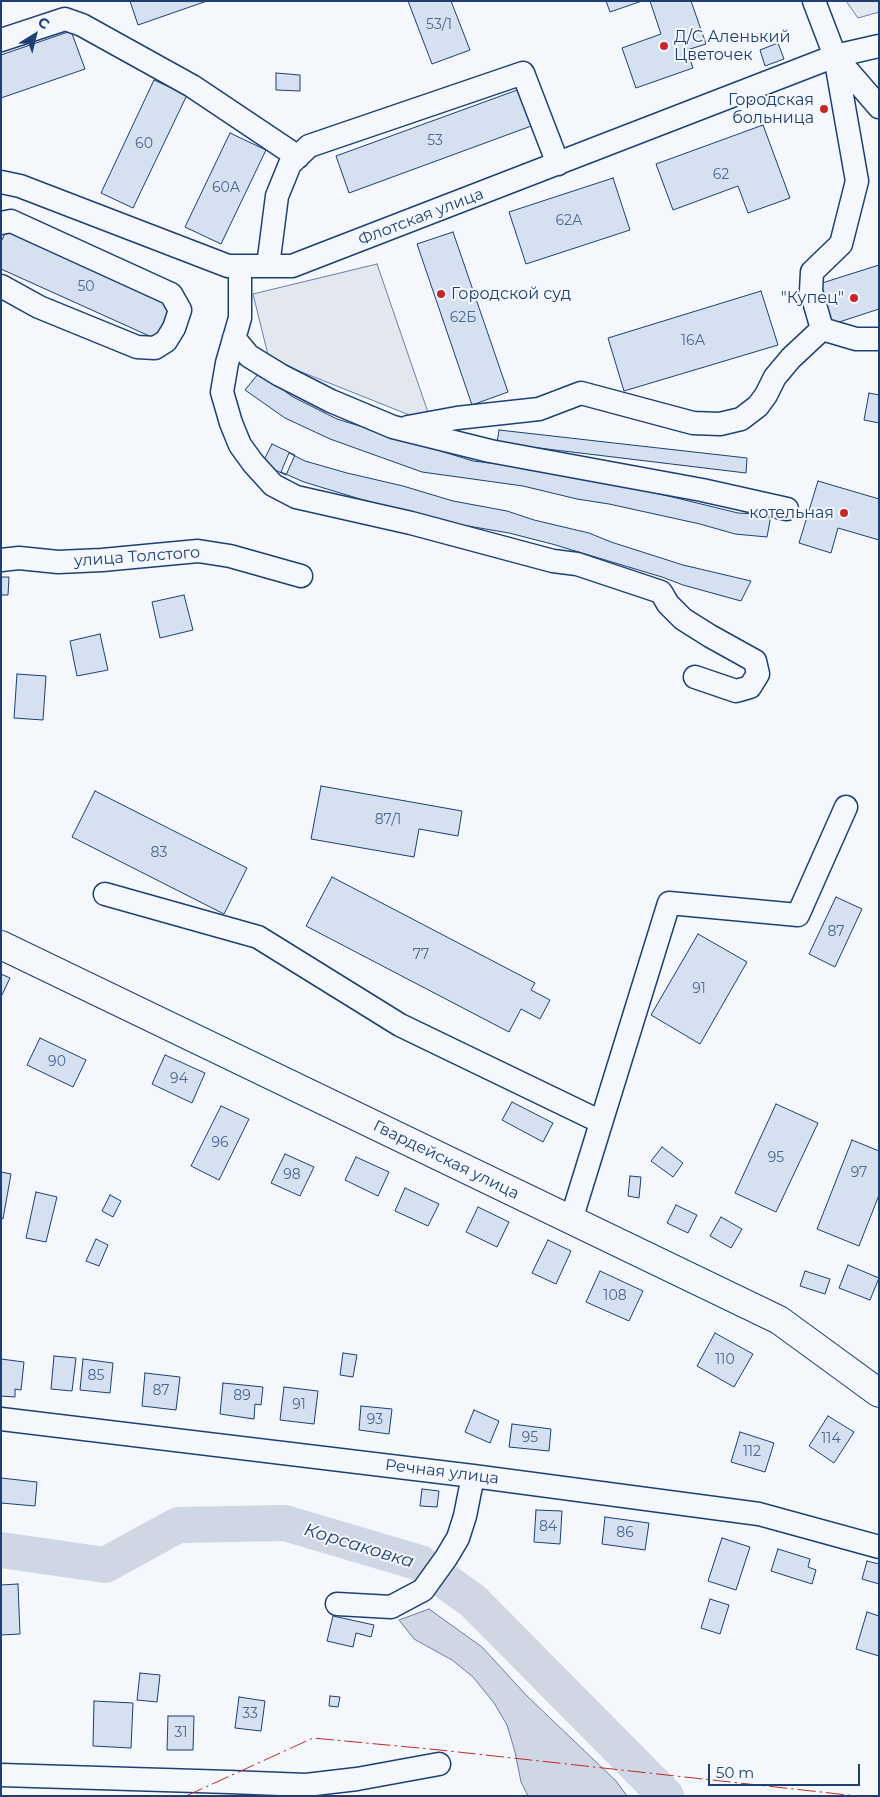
<!DOCTYPE html>
<meta charset="utf-8">
<style>
body{margin:0}
#map{position:relative;width:880px;height:1797px;overflow:hidden;background:#f4f7fb;font-family:Montserrat,sans-serif}
canvas{display:block}
.frame{position:absolute;inset:0;border:2px solid #1d3f73;pointer-events:none}
.north{position:absolute;left:10px;top:10px;width:50px;height:50px;-webkit-text-stroke:4px #f4f7fb;paint-order:stroke;rotate:36deg;font-size:14px;font-weight:700;line-height:20px;text-align:center;color:#1d3f73}
.north::after{content:'';display:block;margin:auto;width:18px;height:22px;background:#1d3f73;clip-path:polygon(50% 0,100% 100%,50% 72%,0 100%)}
.scale{position:absolute;left:708px;top:1764px;width:152px;height:22px;box-sizing:border-box;border:2px solid #1d3f73;border-top:0;padding-left:6px;font-size:15px;line-height:18px;white-space:nowrap;color:#1d3f73;-webkit-text-stroke:4px #f4f7fb;paint-order:stroke}
</style>
<div id="map">
<canvas width="880" height="1797"></canvas>
<div class="frame"></div>
<div class="north">С</div>
<div class="scale">50 m</div>
</div>
<script>
const ctx = document.querySelector('canvas').getContext('2d');
ctx.lineJoin = 'round';
function paint(path, color) { ctx.fillStyle = color; ctx.fill(path, 'evenodd'); }
const poly = rows => new Path2D(rows.map(r => 'M' + r).join(''));
function strokePath(path, color, width, dash) { ctx.strokeStyle = color; ctx.lineWidth = width; ctx.lineCap = dash ? 'butt' : 'round'; ctx.setLineDash(dash || []); ctx.stroke(path); }
function drawText(font, color, halo, rows, align = 'center') {
  ctx.font = font + ' Montserrat,sans-serif'; ctx.lineWidth = 4; ctx.setLineDash([]); ctx.textBaseline = 'middle'; ctx.strokeStyle = halo; ctx.fillStyle = color; for (const [text, x, y, turn = 0] of rows) {
    ctx.save(); ctx.translate(x, y); ctx.rotate((+turn || 0) * Math.PI / 180); ctx.textAlign = isNaN(turn) ? turn : align; if (halo) ctx.strokeText(text, 0, 0); ctx.fillText(text, 0, 0); ctx.restore();
  }
}
const green = poly([
 [846,1,879,1,879,12,858,18,846,1]
]);
paint(green, '#e3e9f0');
strokePath(green, '#687fa3', 1);
const parking = poly([
 [377,264,432,424,269,359,253,294,377,264]
]);
paint(parking, '#e3e8f0');
strokePath(parking, '#687fa3', 1);
const water = poly([
 [429,1609,482,1647,527,1696,616,1781,627,1796,528,1796,521,1782,515,1752,507,1725,494,1703,473,1677,452,1660,414,1639,399,1620,429,1609]
]);
paint(water, '#cfd7e4');
strokePath(water, '#687fa3', 1);
strokePath(poly([
 [1,1550,105,1565,178,1525,285,1523,420,1563,473,1601,666,1796]
]), '#cfd7e4', 36);
const building = poly([
 [130,1,207,1,138,25,130,1],
 [408,1,451,1,470,50,432,64,408,1],
 [606,1,642,1,610,12,606,1],
 [650,1,691,1,706,44,687,50,693,68,636,88,622,48,661,34,650,1],
 [71,31,85,69,1,98,1,55,71,31],
 [778,43,784,59,765,66,760,50,778,43],
 [276,73,300,75,300,91,276,90,276,73],
 [154,80,187,95,133,208,101,193,154,80],
 [520,89,534,125,349,193,336,156,520,89],
 [763,125,790,198,748,213,738,186,673,210,656,164,763,125],
 [230,133,266,150,221,244,185,227,230,133],
 [613,178,630,230,526,264,509,212,613,178],
 [7,229,172,304,156,339,1,269,1,242,7,229],
 [453,232,508,392,472,405,417,244,453,232],
 [879,265,879,309,833,324,819,284,879,265],
 [761,291,778,345,624,391,608,338,761,291],
 [259,373,293,397,337,419,473,461,524,467,656,493,738,513,771,515,767,537,735,534,700,524,609,504,577,499,523,486,422,472,330,439,285,418,245,390,259,373],
 [869,393,879,395,879,423,864,420,869,393],
 [499,430,747,458,746,473,497,443,499,430],
 [272,444,295,455,286,475,262,464,272,444],
 [289,453,305,461,347,473,403,486,453,501,507,511,534,520,589,533,611,542,683,565,751,581,741,601,683,585,662,577,552,544,509,533,445,522,360,499,304,482,281,472,289,453],
 [818,481,879,499,879,540,838,528,831,553,799,543,818,481],
 [1,577,9,577,8,595,1,595,1,577],
 [184,595,193,630,160,638,152,602,184,595],
 [100,634,108,670,77,676,70,641,100,634],
 [17,674,46,676,43,720,14,718,17,674],
 [321,786,462,811,458,836,419,829,414,857,311,839,321,786],
 [95,791,247,868,224,914,72,837,95,791],
 [332,877,535,983,531,990,550,1000,540,1019,521,1009,509,1032,306,926,332,877],
 [836,897,862,909,835,967,809,954,836,897],
 [698,934,747,962,700,1044,651,1015,698,934],
 [1,974,10,978,1,997,1,974],
 [40,1038,86,1060,73,1087,27,1065,40,1038],
 [165,1055,205,1073,192,1103,152,1084,165,1055],
 [512,1102,553,1123,543,1142,502,1120,512,1102],
 [776,1104,818,1123,776,1212,735,1193,776,1104],
 [221,1106,249,1119,219,1180,191,1166,221,1106],
 [852,1140,879,1151,879,1195,859,1246,817,1229,852,1140],
 [662,1147,683,1163,673,1177,651,1161,662,1147],
 [285,1154,314,1167,300,1196,271,1183,285,1154],
 [356,1157,389,1172,378,1196,345,1180,356,1157],
 [1,1172,11,1174,3,1219,1,1218,1,1172],
 [630,1176,641,1177,639,1198,628,1196,630,1176],
 [405,1188,439,1204,428,1226,395,1211,405,1188],
 [36,1192,57,1197,46,1242,26,1238,36,1192],
 [110,1195,121,1201,113,1217,102,1211,110,1195],
 [676,1205,697,1215,688,1233,667,1223,676,1205],
 [478,1207,509,1222,497,1247,466,1232,478,1207],
 [721,1217,742,1229,731,1248,710,1236,721,1217],
 [96,1239,108,1245,99,1266,86,1261,96,1239],
 [548,1240,571,1251,556,1284,532,1273,548,1240],
 [848,1265,879,1278,870,1300,839,1288,848,1265],
 [600,1271,643,1291,629,1321,586,1302,600,1271],
 [805,1271,830,1279,825,1294,800,1286,805,1271],
 [715,1333,753,1354,734,1387,697,1366,715,1333],
 [343,1353,357,1355,353,1377,340,1375,343,1353],
 [54,1356,76,1358,72,1391,51,1389,54,1356],
 [1,1359,24,1362,21,1390,15,1389,15,1397,1,1396,1,1359],
 [83,1359,113,1363,110,1393,80,1390,83,1359],
 [145,1373,180,1377,176,1410,142,1406,145,1373],
 [223,1383,263,1387,261,1405,255,1404,254,1419,220,1414,223,1383],
 [284,1387,318,1391,314,1424,280,1420,284,1387],
 [361,1406,392,1409,389,1434,359,1430,361,1406],
 [474,1410,499,1421,490,1443,465,1432,474,1410],
 [828,1416,854,1432,834,1463,809,1446,828,1416],
 [512,1424,551,1429,549,1451,509,1447,512,1424],
 [740,1432,774,1443,765,1472,731,1462,740,1432],
 [1,1478,37,1482,35,1506,1,1503,1,1478],
 [422,1489,439,1491,437,1507,420,1506,422,1489],
 [536,1510,562,1511,560,1544,534,1542,536,1510],
 [605,1517,649,1523,645,1550,602,1544,605,1517],
 [722,1538,750,1547,736,1590,708,1581,722,1538],
 [778,1549,810,1559,808,1567,816,1570,812,1584,771,1571,778,1549],
 [867,1561,879,1564,879,1584,862,1579,867,1561],
 [18,1584,20,1634,1,1635,1,1585,18,1584],
 [710,1599,729,1605,720,1634,701,1628,710,1599],
 [867,1612,879,1616,879,1656,856,1649,867,1612],
 [333,1616,374,1625,371,1637,356,1633,353,1647,327,1641,333,1616],
 [140,1673,160,1675,157,1702,137,1700,140,1673],
 [330,1696,340,1697,338,1707,329,1706,330,1696],
 [239,1697,265,1701,261,1731,235,1728,239,1697],
 [94,1701,133,1703,131,1748,93,1746,94,1701],
 [168,1716,194,1716,193,1750,167,1750,168,1716]
]);
paint(building, '#d5e0f0');
strokePath(building, '#1d3f73', 1);
const minor = poly([
 [814,1,835,56,879,107],
 [1,40,65,19,82,25,192,86,298,157],
 [835,56,857,181,841,244,812,272,811,291,822,329,856,339,879,339],
 [1,182,20,186,228,266,292,266,835,56,879,46],
 [1,223,11,221,171,294,180,310,174,328,166,341,155,348,137,347,39,307,1,286],
 [240,266,240,318,227,363,222,392,231,423,240,445,253,463,273,485,296,497,411,523,553,561,577,564,661,592,668,604,683,619,710,636,755,661,758,674,750,687,736,691,695,677],
 [268,266,277,196,290,164,309,146,523,73,558,164],
 [234,338,249,356,280,375,331,401,393,427,490,451,702,490,787,509],
 [408,427,457,418,539,409,581,393,693,423,720,424,741,419,758,406,766,395,775,377,791,358,822,329],
 [1,560,19,558,58,562,102,560,198,551,230,556,301,576],
 [105,894,258,937,400,1025,601,1122],
 [571,1220,669,903,798,915,846,807],
 [1,1419,473,1476,759,1514,879,1547],
 [337,1604,391,1607,423,1590,446,1558,458,1538,465,1516,473,1476],
 [1,1775,229,1782,306,1785,357,1779,439,1764]
]);
const major = poly([
 [1,945,779,1320,879,1393]
]);
strokePath(minor, '#1d3f73', 25);
strokePath(major, '#1d3f73', 30);
strokePath(minor, '#f4f7fb', 22);
strokePath(major, '#f4f7fb', 28);
strokePath(poly([
 [186,1796,313,1738,440,1750,857,1796]
]), '#c62828', 1, [18, 4, 2.5, 4]);
for (const [x, y, r, color] of [
 [664,46,5,"#c62828"],
 [824,109,5,"#c62828"],
 [441,294,5,"#c62828"],
 [854,298,5,"#c62828"],
 [844,513,5,"#c62828"]
]) { const dot = new Path2D(); dot.arc(x, y, r, 0, 2 * Math.PI); ctx.fillStyle = color; ctx.fill(dot); strokePath(dot, '#f4f7fb', 2); }
drawText('14px', '#4b6792', null, [
 ["53/1",439,25],
 ["53",435,141],
 ["60",144,144],
 ["62",721,175],
 ["60А",226,188],
 ["62А",569,221],
 ["50",86,287],
 ["62Б",463,318],
 ["16А",693,341],
 ["87/1",388,820],
 ["83",159,853],
 ["87",836,932],
 ["77",421,955],
 ["91",699,989],
 ["90",57,1062],
 ["94",179,1079],
 ["96",220,1143],
 ["95",776,1158],
 ["97",859,1173],
 ["98",292,1175],
 ["108",615,1296],
 ["110",725,1360],
 ["85",96,1376],
 ["87",161,1391],
 ["89",242,1396],
 ["91",299,1405],
 ["93",375,1420],
 ["95",530,1438],
 ["114",831,1439],
 ["112",752,1452],
 ["84",548,1527],
 ["86",625,1533],
 ["33",250,1714],
 ["31",181,1733]
]);
drawText('16px', '#1d3f73', '#f4f7fb', [
 ["Д/С Аленький",674,37,"left"],
 ["Цветочек",674,55,"left"],
 ["Городская",814,100],
 ["больница",814,118],
 ["Городской суд",451,294,"left"],
 ["\"Купец\"",844,298],
 ["котельная",834,513]
], 'right');
drawText('16px', '#1d3f73', '#f4f7fb', [
 ["Флотская улица",421,217,-21],
 ["улица Толстого",137,557,-4],
 ["Гвардейская улица",446,1160,26],
 ["Речная улица",442,1472,7]
]);
drawText('italic 18px', '#1d3f73', '#f4f7fb', [
 ["Корсаковка",359,1546,17]
]);
</script>
